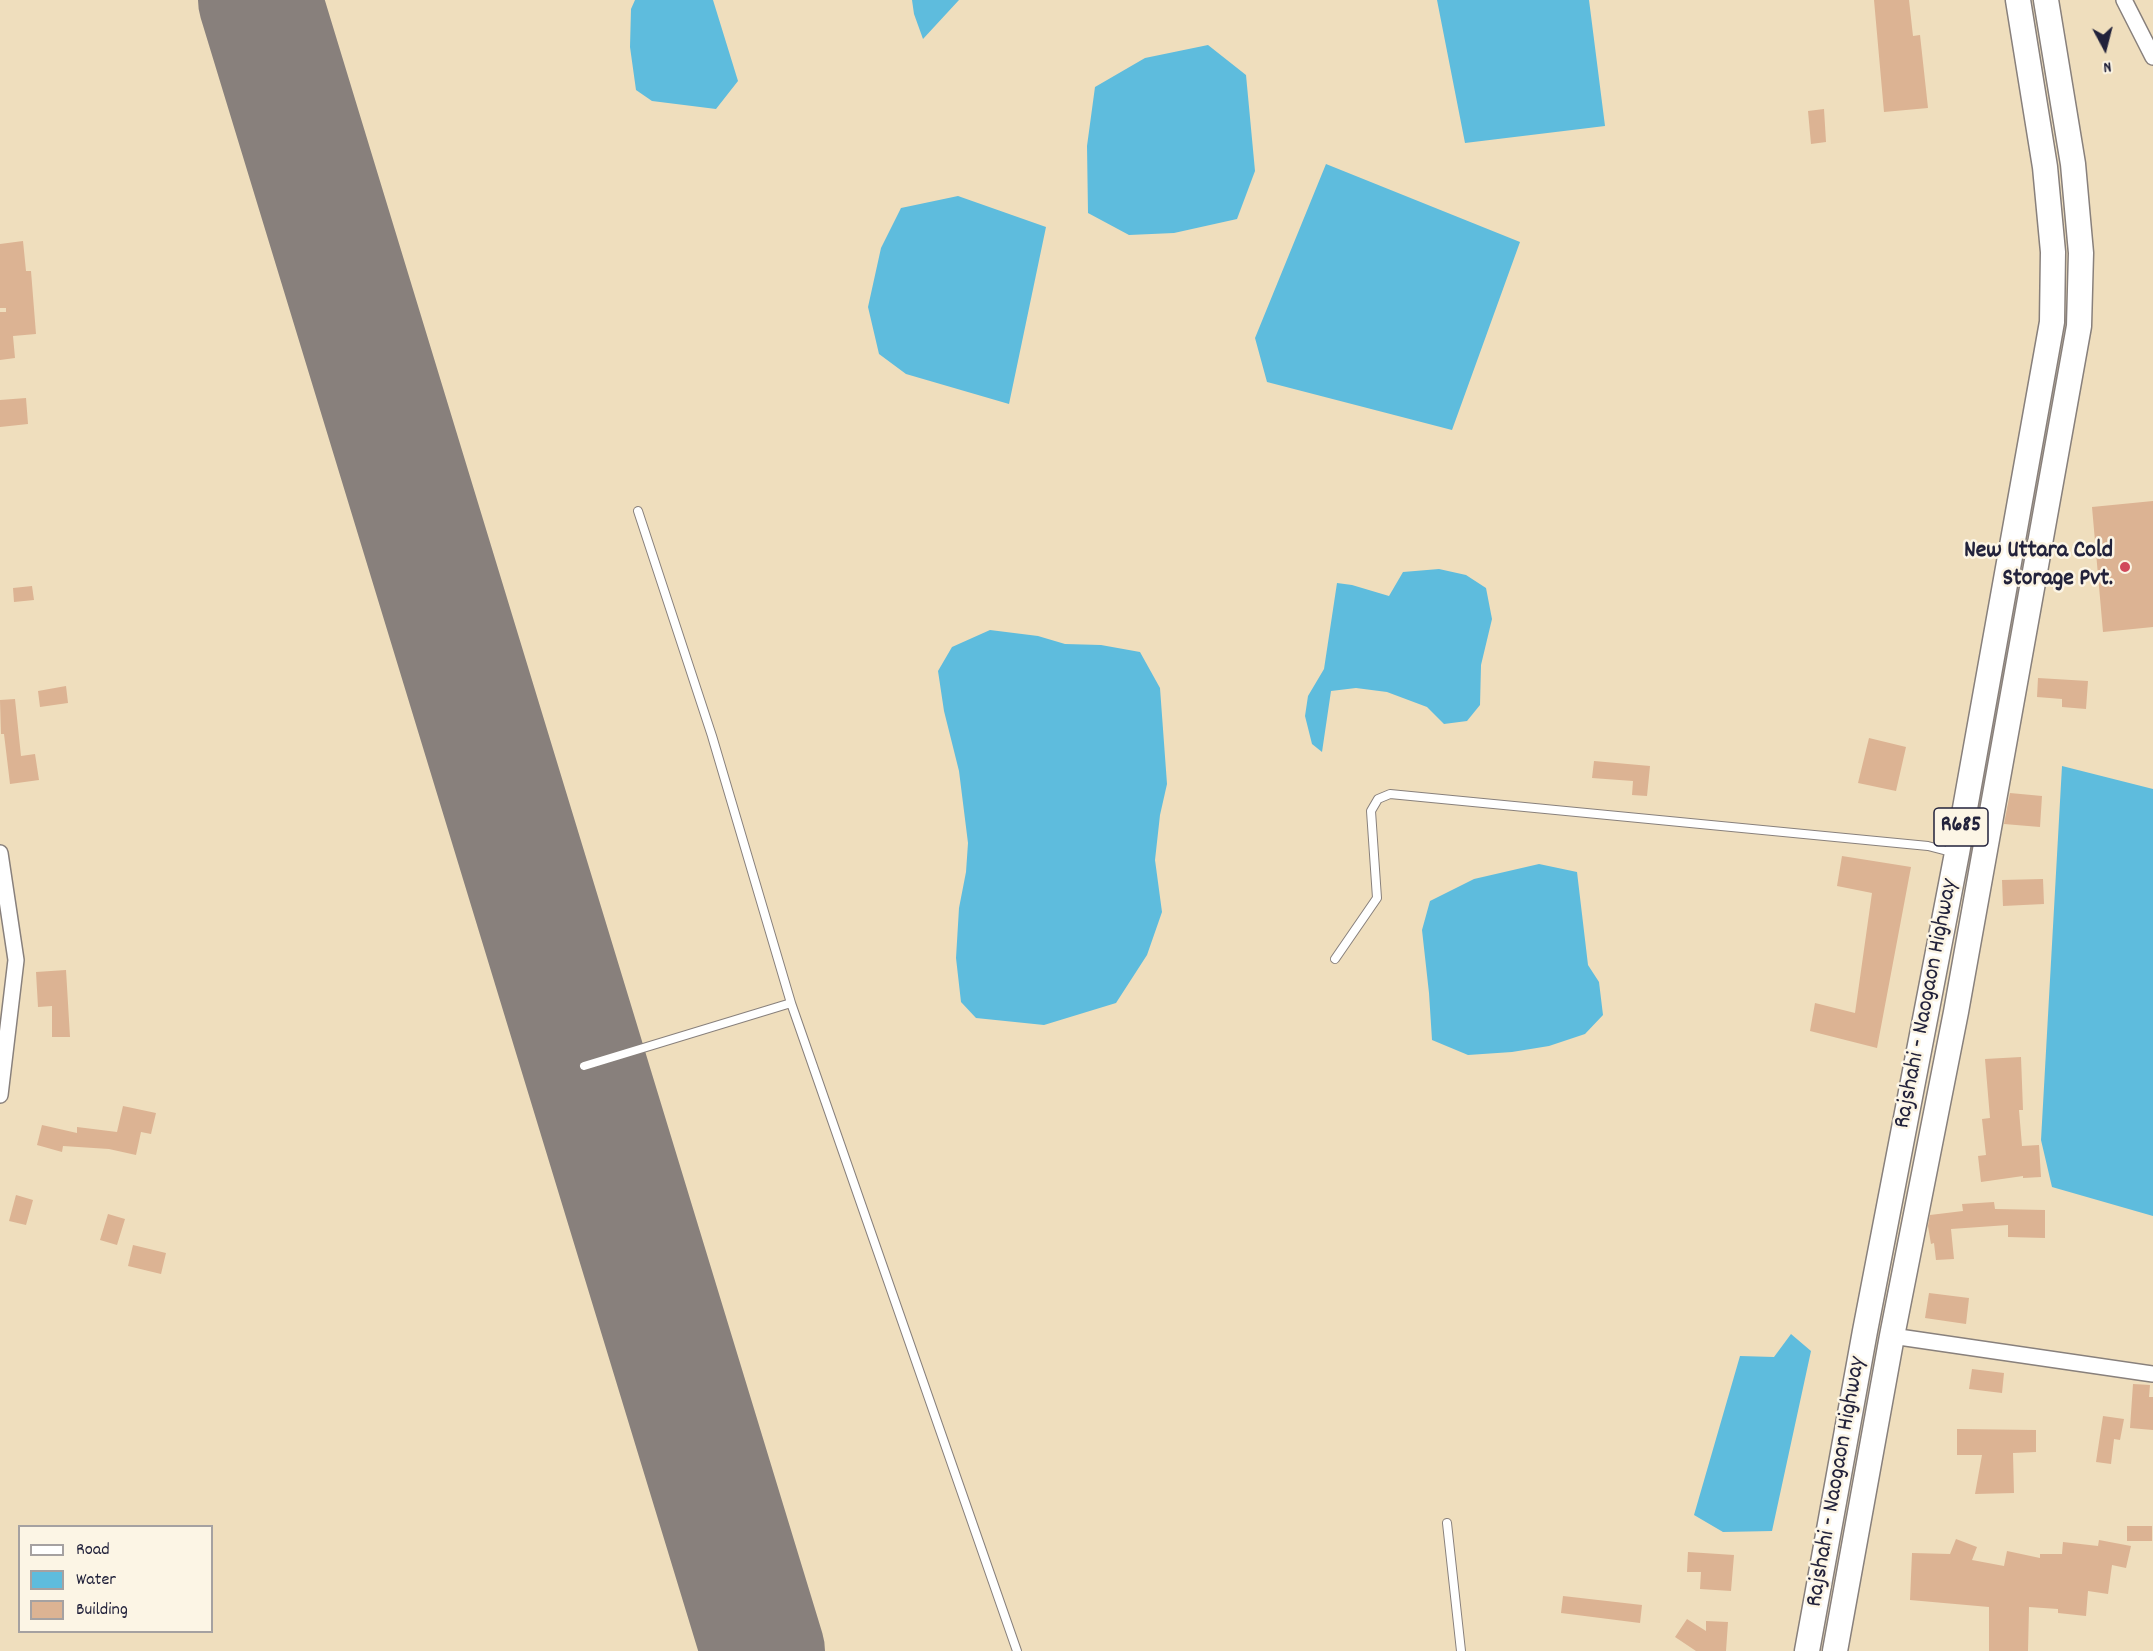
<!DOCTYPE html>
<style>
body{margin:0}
#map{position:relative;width:2153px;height:1651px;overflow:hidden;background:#efdebd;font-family:Dekko,sans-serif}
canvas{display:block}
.legend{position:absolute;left:18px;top:1525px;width:195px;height:108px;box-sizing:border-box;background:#fcf5e5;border:2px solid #a5a1a1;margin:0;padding:8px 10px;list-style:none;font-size:18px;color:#22223b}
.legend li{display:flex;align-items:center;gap:12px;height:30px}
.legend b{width:30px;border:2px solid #a5a1a1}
.north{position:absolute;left:2075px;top:18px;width:60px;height:60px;-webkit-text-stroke:4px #fcf5e5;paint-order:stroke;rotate:173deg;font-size:16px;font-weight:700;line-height:24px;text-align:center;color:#22223b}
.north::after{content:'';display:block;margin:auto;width:21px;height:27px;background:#22223b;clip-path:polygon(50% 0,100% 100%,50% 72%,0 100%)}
</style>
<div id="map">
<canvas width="2153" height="1651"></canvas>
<ul class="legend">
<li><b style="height:8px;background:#fff"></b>Road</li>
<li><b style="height:16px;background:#5ebcdd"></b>Water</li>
<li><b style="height:16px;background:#dcb393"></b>Building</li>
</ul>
<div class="north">N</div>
</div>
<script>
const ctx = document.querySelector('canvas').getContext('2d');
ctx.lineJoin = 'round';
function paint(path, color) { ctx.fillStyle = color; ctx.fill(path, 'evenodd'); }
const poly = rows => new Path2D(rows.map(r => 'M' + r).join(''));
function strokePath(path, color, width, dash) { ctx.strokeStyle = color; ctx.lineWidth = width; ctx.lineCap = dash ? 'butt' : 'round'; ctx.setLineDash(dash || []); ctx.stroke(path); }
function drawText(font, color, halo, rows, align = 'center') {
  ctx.font = font + ' Dekko,sans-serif'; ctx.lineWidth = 5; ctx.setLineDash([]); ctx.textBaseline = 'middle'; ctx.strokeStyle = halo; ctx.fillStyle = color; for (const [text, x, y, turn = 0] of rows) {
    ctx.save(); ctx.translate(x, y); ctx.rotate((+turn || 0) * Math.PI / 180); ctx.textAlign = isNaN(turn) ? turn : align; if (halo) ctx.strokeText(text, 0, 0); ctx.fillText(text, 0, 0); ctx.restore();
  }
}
paint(poly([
 [635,0,713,0,738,81,716,109,652,101,636,90,630,47,631,9],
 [912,0,959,0,923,39,914,14],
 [1437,0,1589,0,1605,126,1465,143],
 [1208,45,1246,75,1255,171,1237,219,1174,233,1129,235,1088,213,1087,146,1095,87,1145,58],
 [1326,164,1520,242,1452,430,1267,382,1255,338],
 [958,196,1046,227,1009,404,906,374,879,354,868,307,881,248,901,208],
 [1439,569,1466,575,1486,588,1492,619,1481,665,1480,705,1467,721,1444,724,1427,707,1387,692,1356,688,1331,691,1322,752,1312,744,1305,716,1308,696,1324,669,1337,583,1352,585,1389,596,1403,572],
 [990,630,1038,636,1065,644,1101,645,1140,652,1160,688,1167,784,1160,815,1155,860,1162,912,1147,955,1116,1003,1044,1025,976,1018,961,1002,956,958,959,908,966,872,968,843,959,771,944,711,938,671,952,647],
 [2062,766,2153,789,2153,1216,2052,1187,2041,1140],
 [1539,864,1577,872,1588,965,1599,982,1603,1015,1585,1034,1549,1046,1512,1052,1468,1055,1432,1040,1429,993,1422,930,1430,901,1474,879],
 [1791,1334,1811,1351,1772,1531,1723,1532,1694,1515,1740,1356,1774,1357]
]), '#5ebcdd');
strokePath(poly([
 [260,0,763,1651]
]), '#88807c', 124);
paint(poly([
 [1874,0,1909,0,1913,36,1920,35,1928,108,1884,112],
 [1824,109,1826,142,1811,144,1808,111],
 [23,241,26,271,31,271,36,334,13,336,15,358,0,360,0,312,6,312,6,308,0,308,0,244],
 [26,398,28,424,0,427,0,400],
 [2153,501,2153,627,2103,632,2092,507],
 [32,586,34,600,14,602,13,588],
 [2038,678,2088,681,2086,709,2062,707,2062,699,2037,697],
 [66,686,68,703,40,707,38,691],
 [15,699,21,756,35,754,39,780,10,784,4,734,1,734,0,700],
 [1869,738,1906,747,1896,791,1858,783],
 [1594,761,1650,766,1647,796,1632,795,1633,781,1592,778],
 [2010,793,2042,796,2040,827,2004,824],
 [1842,856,1911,867,1877,1048,1810,1031,1815,1003,1855,1013,1872,893,1837,886],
 [2043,879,2044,904,2003,906,2002,880],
 [66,970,70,1037,52,1037,52,1006,38,1007,36,972],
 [2021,1057,2023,1110,2019,1110,2022,1146,2039,1145,2041,1177,2023,1178,2023,1176,1981,1182,1978,1156,1986,1155,1982,1119,1990,1118,1985,1059],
 [123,1106,156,1113,151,1134,141,1132,136,1155,109,1149,63,1146,62,1152,37,1145,42,1125,77,1133,77,1127,117,1132],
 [16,1195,33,1200,26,1225,9,1221],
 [1994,1202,1995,1209,2045,1210,2045,1238,2008,1237,2008,1225,1951,1229,1954,1259,1936,1260,1934,1243,1931,1244,1928,1226,1930,1215,1963,1211,1962,1204],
 [108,1214,125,1219,117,1245,100,1240],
 [133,1245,166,1253,161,1274,128,1266],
 [1929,1293,1969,1298,1966,1324,1925,1318],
 [1972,1369,2004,1373,2002,1393,1969,1389],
 [2133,1384,2150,1385,2149,1397,2153,1397,2153,1430,2130,1428],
 [2103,1416,2124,1419,2120,1440,2114,1439,2111,1464,2096,1462],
 [1957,1429,2036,1430,2036,1452,2013,1453,2014,1493,1975,1494,1982,1455,1957,1455],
 [2127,1526,2152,1526,2152,1541,2127,1541],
 [1956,1539,1977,1547,1972,1560,2004,1566,2007,1551,2040,1558,2040,1554,2062,1554,2063,1542,2098,1546,2099,1540,2131,1546,2126,1568,2112,1565,2108,1594,2088,1591,2086,1616,2058,1613,2058,1609,2029,1607,2028,1651,1989,1651,1989,1607,1910,1600,1912,1553,1950,1554],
 [1688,1552,1734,1555,1731,1591,1700,1589,1701,1572,1687,1572],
 [1563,1596,1642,1605,1640,1623,1561,1613],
 [1687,1619,1706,1631,1706,1621,1728,1622,1726,1651,1696,1651,1675,1637]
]), '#dcb393');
const lane = poly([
 [638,511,712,736,791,1003],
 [1335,959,1377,898,1371,811,1378,799,1390,794,1928,846,1955,853],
 [584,1066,791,1003,1017,1651],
 [1447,1523,1461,1651]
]);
const street = poly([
 [2124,0,2153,57],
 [0,853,16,960,0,1095],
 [1892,1336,2153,1374]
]);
const primary = poly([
 [1807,1651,1865,1331,1957,853,2052,322,2053,252,2045,167,2018,0],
 [1835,1651,1892,1336,1956,1012,2079,326,2081,253,2073,164,2046,0]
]);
strokePath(lane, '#88807c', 10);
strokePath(street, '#88807c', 18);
strokePath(primary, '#88807c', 27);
strokePath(lane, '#fff', 8);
strokePath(street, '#fff', 15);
strokePath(primary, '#fff', 24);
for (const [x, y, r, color] of [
 [2125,567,6,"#d1495b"]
]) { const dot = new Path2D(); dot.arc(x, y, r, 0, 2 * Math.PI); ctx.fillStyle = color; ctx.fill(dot); strokePath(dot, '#fcf5e5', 2); }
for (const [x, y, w] of [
 [1961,827,54]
]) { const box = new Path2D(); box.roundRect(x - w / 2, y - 19, w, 38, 4.5); ctx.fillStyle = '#fcf5e5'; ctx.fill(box); strokePath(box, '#22223b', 1.5); }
drawText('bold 22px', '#22223b', null, [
 ["R685",1961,827]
]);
drawText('bold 24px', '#22223b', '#fcf5e5', [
 ["New Uttara Cold",2113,553],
 ["Storage Pvt.",2113,581]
], 'right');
drawText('24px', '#22223b', '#fcf5e5', [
 ["Rajshahi - Naogaon Highway",1928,1004,-79],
 ["Rajshahi - Naogaon Highway",1838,1482,-80]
]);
</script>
